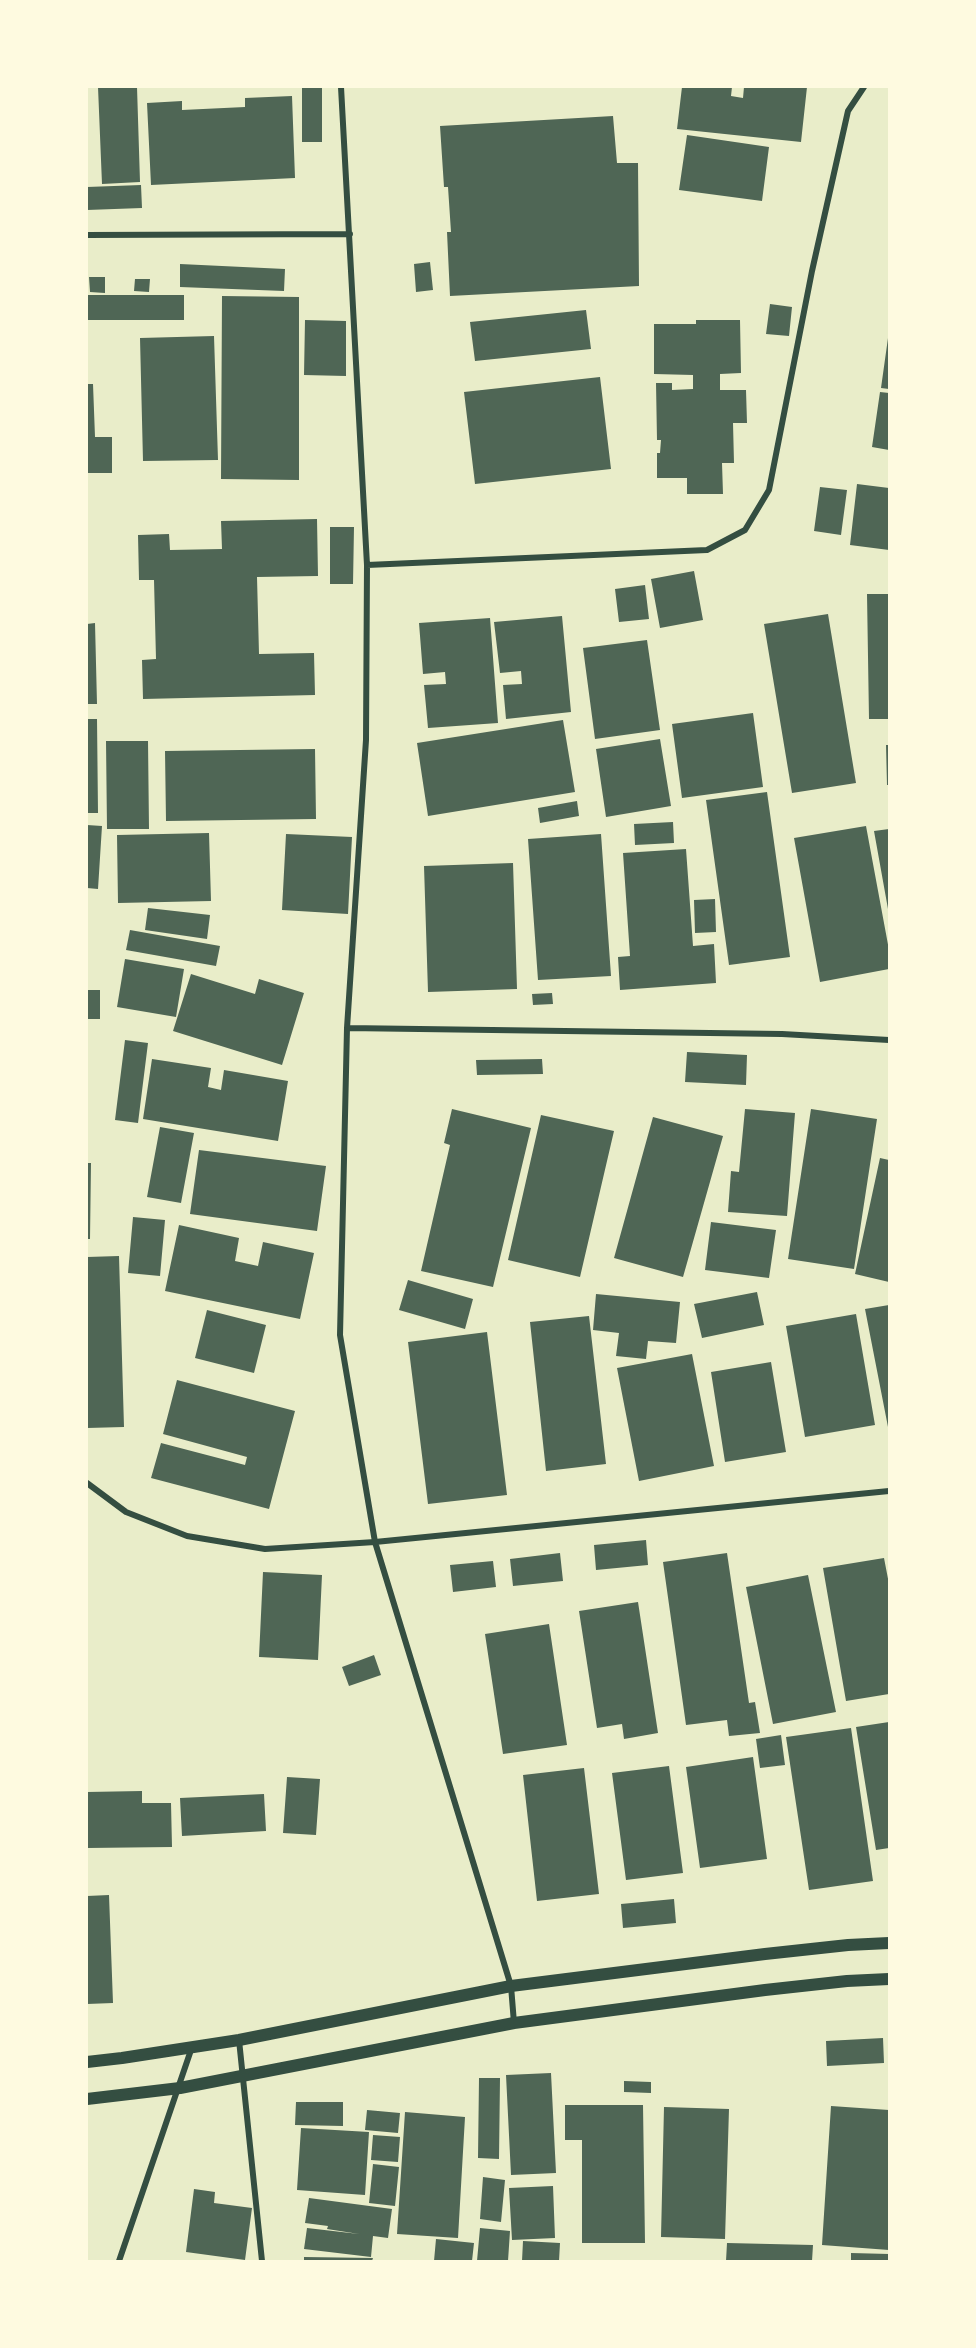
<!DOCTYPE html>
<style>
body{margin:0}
#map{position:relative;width:976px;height:2348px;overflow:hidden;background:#e9edc9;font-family:"Alegreya Sans",sans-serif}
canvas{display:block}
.frame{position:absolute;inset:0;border:88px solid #fefae0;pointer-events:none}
</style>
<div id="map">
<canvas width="976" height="2348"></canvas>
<div class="frame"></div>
</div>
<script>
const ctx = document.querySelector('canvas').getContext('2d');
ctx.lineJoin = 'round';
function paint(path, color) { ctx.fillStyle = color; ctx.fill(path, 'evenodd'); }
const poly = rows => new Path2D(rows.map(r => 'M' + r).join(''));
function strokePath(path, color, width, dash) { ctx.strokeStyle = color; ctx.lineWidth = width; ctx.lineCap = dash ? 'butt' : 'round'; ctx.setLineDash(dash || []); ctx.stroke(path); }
paint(poly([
 [98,87,137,87,140,182,102,184],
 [302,87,322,87,322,142,302,142],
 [682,87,732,87,731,96,743,98,744,87,807,87,801,142,677,129],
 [292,96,295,178,151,185,147,103,182,101,182,110,245,107,245,98],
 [613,116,617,163,638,163,639,286,450,296,447,232,451,232,448,187,444,187,440,126],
 [687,135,769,147,762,201,679,190],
 [141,185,142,208,87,210,87,187],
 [430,262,433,290,416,292,414,264],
 [180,264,285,269,284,291,180,287],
 [89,277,105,277,105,293,90,292],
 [135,279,150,279,149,292,134,291],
 [87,295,184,295,184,320,87,320],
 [222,296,299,297,299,480,221,479],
 [770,304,792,307,789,336,766,334],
 [586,310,591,349,475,361,470,322],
 [305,320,346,321,346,376,304,375],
 [696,320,740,320,741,373,720,374,720,390,746,390,747,423,733,423,734,463,722,463,723,494,687,494,687,478,657,478,657,453,660,453,661,440,657,440,656,383,672,383,672,390,693,389,693,375,654,374,654,324,696,324],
 [214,336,218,460,143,461,140,338],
 [888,338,889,338,889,389,881,388],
 [600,377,611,469,475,484,464,392],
 [87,384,93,384,95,437,112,437,112,473,87,473],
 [880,392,889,393,889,450,872,447],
 [857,484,889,488,889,550,850,545],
 [820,487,847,490,841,535,814,531],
 [317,519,318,576,257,577,259,654,314,653,315,695,143,699,142,660,156,659,154,580,139,580,138,535,169,534,170,550,222,549,221,521],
 [330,527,354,527,353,584,330,584],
 [694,571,703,620,660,628,651,579],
 [645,585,649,619,619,622,615,589],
 [867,594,889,594,889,719,869,719],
 [828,614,856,783,792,793,764,624],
 [562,616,571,712,506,719,503,685,522,684,521,671,500,673,494,622],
 [490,618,498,723,428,728,424,685,446,684,445,672,423,674,419,623],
 [95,623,97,704,87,704,87,624],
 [647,640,660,730,595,739,583,648],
 [753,713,763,787,682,798,672,724],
 [87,719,97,719,98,813,87,813],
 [563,720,575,792,428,816,417,743],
 [660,739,671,806,606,817,596,749],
 [106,741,148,741,149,829,107,829],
 [886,745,889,745,889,785,887,785],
 [315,749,316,819,166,821,165,751],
 [767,792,790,957,729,965,706,800],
 [577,801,579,816,540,823,538,808],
 [673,822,674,843,635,845,634,824],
 [87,825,102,826,98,889,87,888],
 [866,826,889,950,889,969,820,982,794,838],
 [889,829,889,909,888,909,874,831],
 [209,833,211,901,118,903,117,835],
 [286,834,352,837,348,914,282,910],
 [601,834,611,976,538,980,528,839],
 [686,849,693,946,714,944,716,983,620,990,618,957,630,956,623,853],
 [513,863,517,989,428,992,424,866],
 [715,899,716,932,695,933,694,900],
 [148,908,210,915,207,939,145,930],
 [130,930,220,946,216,966,126,950],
 [125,959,184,969,176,1017,117,1007],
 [191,974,255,994,259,979,304,993,282,1065,173,1031],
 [87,990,100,990,100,1019,87,1019],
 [552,993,553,1004,533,1005,532,994],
 [125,1040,148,1043,138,1123,115,1120],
 [687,1052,747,1055,746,1085,685,1082],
 [152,1059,211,1068,208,1087,221,1090,224,1070,288,1081,278,1141,143,1119],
 [542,1059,543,1074,477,1075,476,1060],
 [452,1109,531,1128,493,1287,421,1271,450,1145,444,1143],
 [745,1109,795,1113,787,1216,728,1212,731,1171,739,1172],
 [811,1109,877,1119,854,1269,788,1259],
 [541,1115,614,1131,580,1277,508,1260],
 [653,1117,723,1136,683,1277,614,1258],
 [160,1127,194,1133,181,1203,147,1197],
 [199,1150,326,1166,317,1231,190,1214],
 [880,1158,889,1160,889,1282,855,1274],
 [87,1163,91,1163,90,1239,87,1239],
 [133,1217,165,1220,160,1276,128,1273],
 [711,1222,776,1230,769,1278,705,1270],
 [179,1225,239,1238,235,1261,258,1266,263,1242,314,1253,300,1319,165,1291],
 [119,1256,124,1427,87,1428,87,1257],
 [408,1280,473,1299,465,1329,399,1310],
 [757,1292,764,1325,702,1338,694,1304],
 [596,1294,680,1302,676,1343,648,1341,646,1359,616,1356,619,1333,593,1330],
 [889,1305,889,1427,888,1427,865,1309],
 [207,1310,266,1325,254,1373,195,1358],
 [856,1314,875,1425,805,1437,786,1326],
 [589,1316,606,1464,546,1471,530,1322],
 [487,1332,507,1495,428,1504,408,1342],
 [692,1354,714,1466,639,1481,617,1368],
 [771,1362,786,1452,725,1462,711,1372],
 [177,1380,295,1411,269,1509,151,1478,161,1443,245,1465,247,1457,163,1434],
 [646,1540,648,1565,596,1570,594,1545],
 [560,1553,563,1581,513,1586,510,1559],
 [727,1553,749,1703,755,1702,760,1733,729,1736,727,1720,686,1725,663,1562],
 [884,1558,889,1584,889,1694,846,1701,823,1568],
 [493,1561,496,1587,453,1592,450,1565],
 [263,1572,322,1575,318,1660,259,1657],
 [808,1575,836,1712,773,1724,746,1587],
 [638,1602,658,1733,624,1739,622,1724,597,1728,579,1611],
 [549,1624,567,1745,503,1754,485,1634],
 [374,1655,381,1675,349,1686,342,1667],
 [889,1722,889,1848,876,1850,856,1727],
 [851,1728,873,1881,809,1890,786,1737],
 [781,1735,785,1765,760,1768,756,1739],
 [753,1757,767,1859,700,1868,686,1767],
 [669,1766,683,1873,626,1880,612,1773],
 [584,1768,599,1894,537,1901,523,1775],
 [287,1777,320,1779,316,1835,283,1833],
 [142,1791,142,1803,171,1803,172,1847,87,1848,87,1792],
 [264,1794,266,1831,182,1836,180,1798],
 [109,1895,113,2003,87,2004,87,1896],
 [674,1899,676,1923,623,1928,621,1904],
 [883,2038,884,2063,827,2066,826,2041],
 [551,2073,556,2173,511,2175,506,2075],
 [479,2078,500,2078,499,2159,478,2158],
 [624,2081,651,2082,651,2093,624,2092],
 [296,2102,343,2102,343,2126,295,2125],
 [565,2105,643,2105,645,2243,582,2243,582,2140,565,2140],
 [831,2106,889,2110,889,2250,822,2245],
 [664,2107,729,2109,725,2239,661,2237],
 [367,2110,400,2113,398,2133,365,2130],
 [405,2112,465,2117,458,2238,397,2234],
 [301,2128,369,2132,365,2195,297,2190],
 [373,2135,400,2137,398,2162,371,2160],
 [373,2164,399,2167,395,2206,369,2203],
 [483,2177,505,2180,501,2222,480,2219],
 [553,2186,555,2238,512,2240,509,2188],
 [194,2189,215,2192,214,2203,252,2208,245,2260,186,2252],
 [309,2198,392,2209,388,2238,373,2236,371,2257,304,2249,307,2228,359,2234,327,2229,328,2226,305,2223],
 [480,2228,510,2231,508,2261,477,2261],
 [436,2239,474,2243,472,2261,434,2261],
 [523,2241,560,2243,559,2261,522,2261],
 [727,2243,813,2245,812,2261,726,2261],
 [851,2253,889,2254,889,2261,851,2261],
 [304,2257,373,2258,372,2261,304,2261]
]), '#4f6655');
strokePath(poly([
 [341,87,367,565,366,740,347,1028,340,1335,375,1542,511,1986,514,2023],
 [87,235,350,234],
 [367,565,707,550,745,530,769,490,812,271,848,111,864,87],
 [347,1028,782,1034,889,1040],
 [87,1483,126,1512,187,1536,265,1549,375,1542,889,1491],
 [239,2040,262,2261],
 [119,2261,192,2047]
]), '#344e41', 6);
strokePath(poly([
 [87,2062,122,2058,239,2040,511,1986,765,1954,848,1945,889,1943],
 [87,2099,180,2088,514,2023,765,1990,847,1981,889,1979]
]), '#344e41', 12);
</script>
